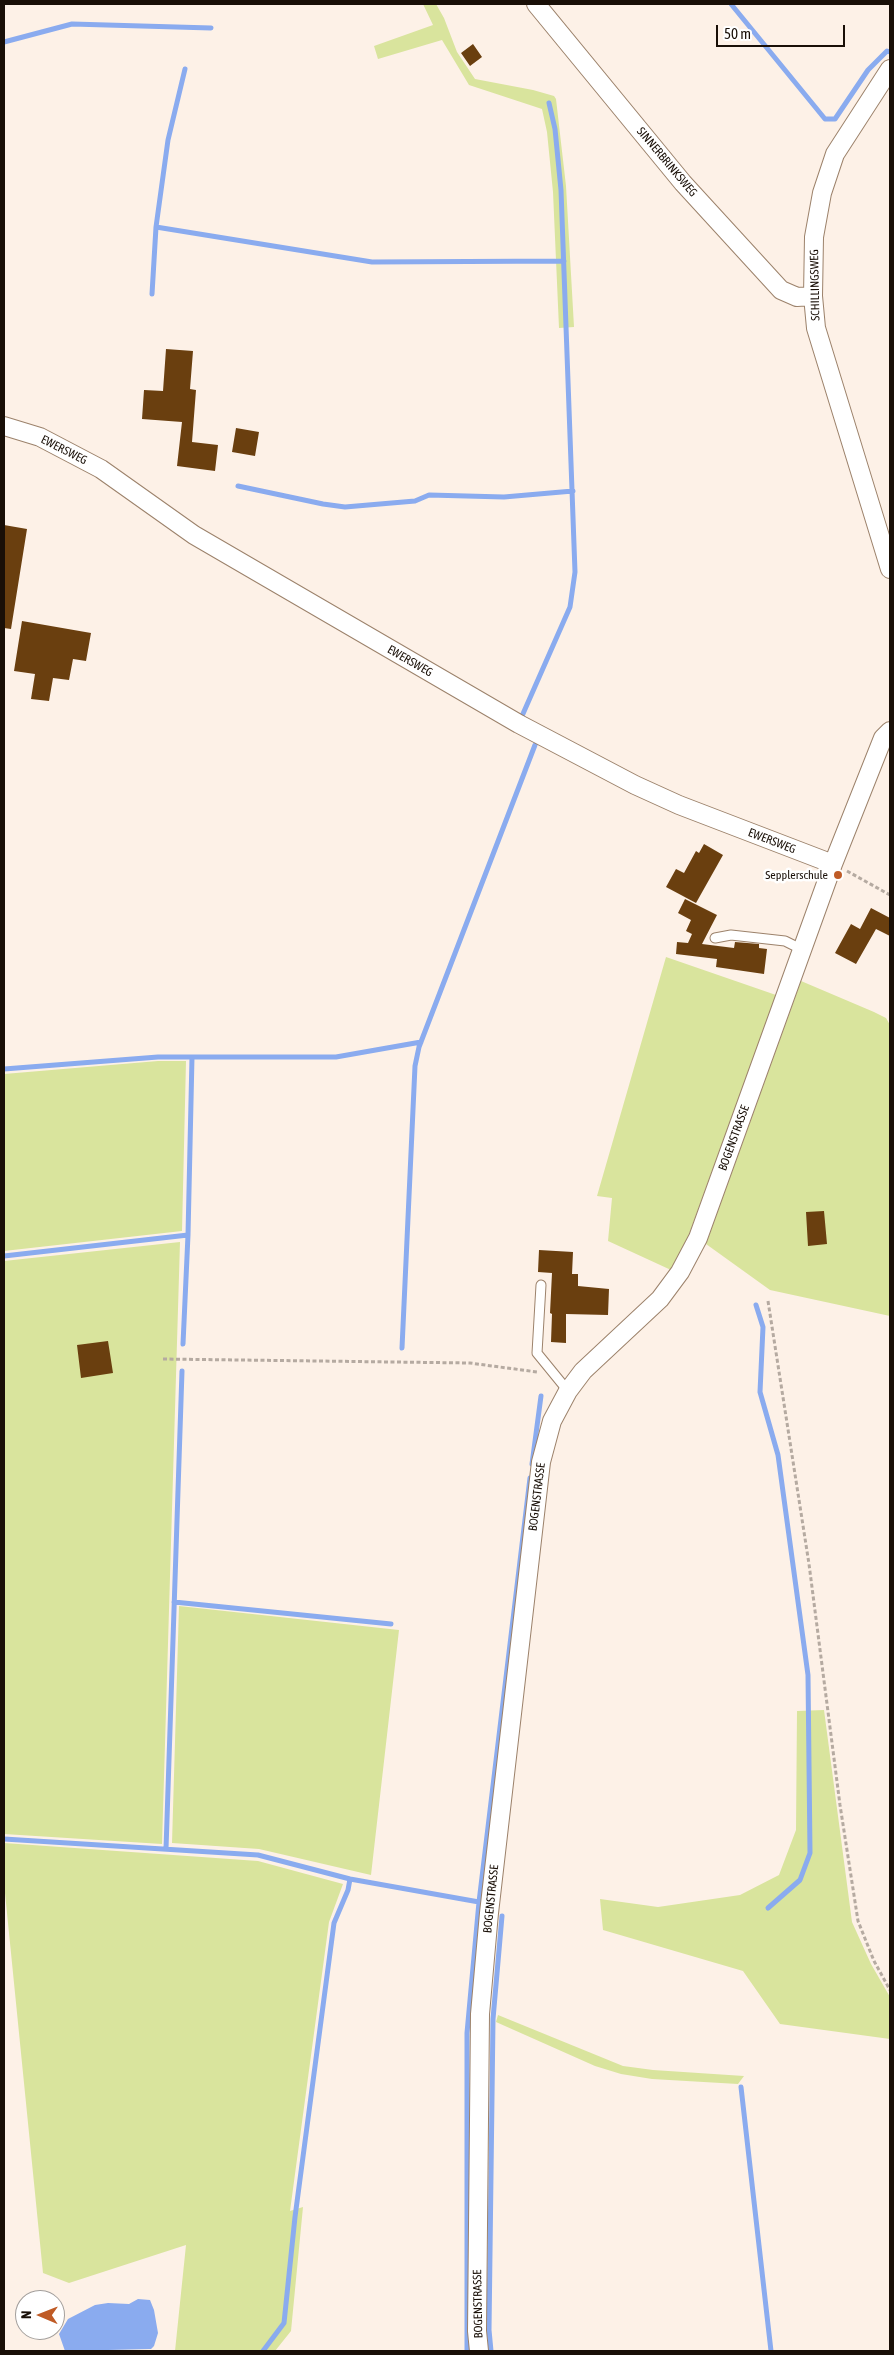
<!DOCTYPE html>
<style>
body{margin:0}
#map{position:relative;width:894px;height:2355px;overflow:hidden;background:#fdf1e7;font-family:"Asap Condensed",sans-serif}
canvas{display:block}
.frame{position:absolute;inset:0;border:5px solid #190f07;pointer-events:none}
.north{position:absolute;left:15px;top:2290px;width:50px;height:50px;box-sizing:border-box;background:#fff;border:1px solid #a39f9c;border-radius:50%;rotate:271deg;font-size:14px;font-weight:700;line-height:20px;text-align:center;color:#190f07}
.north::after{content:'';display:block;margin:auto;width:18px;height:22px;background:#bf5b26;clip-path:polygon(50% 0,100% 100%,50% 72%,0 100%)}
.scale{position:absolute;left:716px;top:25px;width:129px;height:22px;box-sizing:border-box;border:2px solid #190f07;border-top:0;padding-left:6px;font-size:15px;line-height:18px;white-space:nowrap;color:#190f07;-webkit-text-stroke:4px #fff;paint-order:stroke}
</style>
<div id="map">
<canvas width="894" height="2355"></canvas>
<div class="frame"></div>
<div class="north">N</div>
<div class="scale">50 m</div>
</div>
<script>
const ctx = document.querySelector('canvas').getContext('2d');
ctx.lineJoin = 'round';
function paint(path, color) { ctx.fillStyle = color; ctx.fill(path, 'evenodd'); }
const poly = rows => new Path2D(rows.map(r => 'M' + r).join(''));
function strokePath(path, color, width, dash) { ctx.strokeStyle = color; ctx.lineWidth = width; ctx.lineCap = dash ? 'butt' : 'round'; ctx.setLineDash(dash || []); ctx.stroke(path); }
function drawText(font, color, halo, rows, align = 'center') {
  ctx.font = font + ' "Asap Condensed",sans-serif'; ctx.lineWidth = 5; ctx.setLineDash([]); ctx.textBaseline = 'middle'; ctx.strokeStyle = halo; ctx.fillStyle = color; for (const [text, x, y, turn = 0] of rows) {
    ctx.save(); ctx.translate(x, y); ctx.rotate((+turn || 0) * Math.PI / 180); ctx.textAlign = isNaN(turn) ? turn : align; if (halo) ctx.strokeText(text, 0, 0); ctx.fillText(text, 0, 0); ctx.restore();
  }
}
paint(poly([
 [423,4,436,4,444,18,457,52,475,79,533,90,554,96,556,99,566,186,574,327,559,328,553,192,547,132,542,109,469,85,442,40,378,59,374,46,433,25],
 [666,957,776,995,688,1237,671,1270,608,1241,612,1198,597,1196],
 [801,981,874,1012,886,1018,890,1025,890,1316,770,1290,706,1244],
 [158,1061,186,1061,182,1231,4,1251,4,1074],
 [180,1242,162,1844,4,1834,4,1261],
 [179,1606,399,1630,371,1875,259,1849,172,1843],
 [824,1710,852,1922,871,1964,890,1997,890,2039,780,2024,743,1971,603,1930,600,1899,658,1907,740,1895,779,1875,796,1830,797,1711],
 [4,1843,258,1861,343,1884,329,1922,290,2211,303,2207,291,2331,275,2351,175,2351,186,2245,69,2283,43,2273,4,1883],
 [498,2015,623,2066,653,2070,744,2076,738,2084,652,2079,621,2074,595,2066,496,2022]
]), '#d9e49d');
paint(poly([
 [138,2299,150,2300,154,2310,158,2333,154,2346,151,2349,65,2351,59,2334,68,2319,95,2305,108,2303,129,2304]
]), '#8aabef');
strokePath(poly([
 [731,4,825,119,835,119,868,70,887,51,890,52],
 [4,42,72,24,211,28],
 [156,227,372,262,564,261],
 [152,294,156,227,168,140,185,69],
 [238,486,323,504,345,507,415,501,429,495,504,497,573,491],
 [522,716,570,607,575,572,561,190,555,129,549,103],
 [4,1069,158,1057,336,1057,421,1042],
 [4,1256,188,1235,192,1057],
 [756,1305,763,1327,760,1392,778,1455,808,1675,810,1853,800,1880,768,1908],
 [183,1344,188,1235],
 [402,1348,415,1066,419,1047,535,745],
 [532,1464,541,1396],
 [174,1602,391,1624],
 [4,1839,258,1855,350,1879,479,1902],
 [166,1849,182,1371],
 [741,2087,771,2351],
 [263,2351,284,2323,295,2217,334,1923,348,1890,350,1879],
 [467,2351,467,2033,479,1902,530,1478],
 [491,2351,489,2330,493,2019,502,1916]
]), '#8aabef', 5);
paint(poly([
 [473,44,482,57,470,66,461,53],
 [166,349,193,351,190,389,196,390,192,442,218,445,215,471,177,466,182,422,142,419,144,390,163,391],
 [236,428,259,432,255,456,232,452],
 [4,525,27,529,11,629,4,628],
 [22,621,91,633,86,661,73,659,69,680,53,678,49,701,31,699,35,674,14,671],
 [704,844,723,855,696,903,666,887,676,869,684,873,696,851,699,853],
 [685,899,717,915,702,944,734,948,735,942,759,944,759,948,767,949,764,974,716,967,717,959,676,954,677,942,688,943,692,934,686,931,691,920,678,913],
 [871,908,890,918,890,936,876,929,856,964,835,953,851,924,860,929],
 [824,1211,827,1244,808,1246,806,1212],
 [539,1250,573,1252,572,1274,578,1274,578,1286,609,1289,608,1315,566,1314,566,1343,551,1342,552,1314,550,1313,552,1273,538,1272],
 [108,1341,113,1373,81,1378,77,1345]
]), '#6a3f0f');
const lane = poly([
 [715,938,731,935,785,941,803,950],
 [541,1285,537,1353,568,1391]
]);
const street = poly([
 [536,4,683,183,781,290,797,297,813,296],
 [890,69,835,154,822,193,814,237,813,296,816,328,890,569],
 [4,426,40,437,101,469,194,535,519,724,635,785,679,805,833,864],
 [479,2351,477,2331,480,2014,489,1913,541,1462,552,1421,568,1391,583,1371,660,1299,680,1272,698,1238,833,864,883,738,890,731]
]);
strokePath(lane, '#9c826b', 11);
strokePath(street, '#9c826b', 20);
strokePath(poly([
 [847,871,890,895],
 [768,1301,809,1564,840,1805,858,1921,874,1961,890,1990],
 [163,1359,470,1363,537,1372]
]), '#b5aaa1', 3, [4, 2.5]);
strokePath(lane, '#fff', 9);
strokePath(street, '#fff', 18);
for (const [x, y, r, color] of [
 [838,875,5,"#bf5b26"]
]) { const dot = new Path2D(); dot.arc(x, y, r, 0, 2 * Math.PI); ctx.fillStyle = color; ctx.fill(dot); strokePath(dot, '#fff', 2); }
drawText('12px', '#190f07', '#fff', [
 ["SINNERBRINKSWEG",667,162,50],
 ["SCHILLINGSWEG",815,285,-91],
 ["EWERSWEG",64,450,27],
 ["EWERSWEG",410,661,30],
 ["EWERSWEG",772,841,21],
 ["BOGENSTRASSE",734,1138,-70],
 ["BOGENSTRASSE",537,1497,-83],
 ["BOGENSTRASSE",491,1899,-84],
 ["BOGENSTRASSE",478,2304,-91]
]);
drawText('12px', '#190f07', '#fff', [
 ["Sepplerschule",828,875]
], 'right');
</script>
